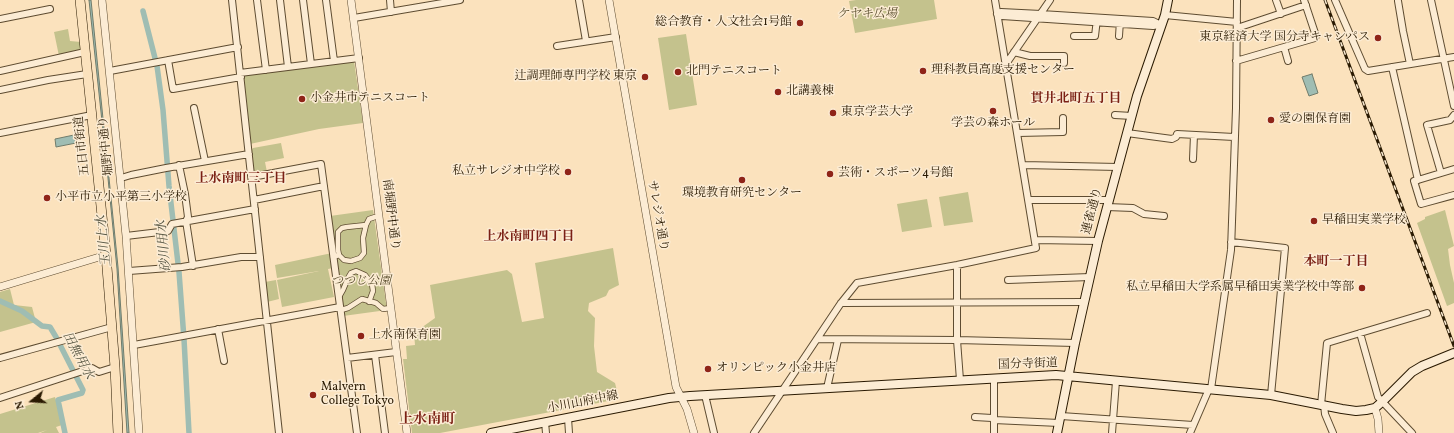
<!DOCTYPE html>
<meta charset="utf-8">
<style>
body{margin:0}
#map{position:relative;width:1454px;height:433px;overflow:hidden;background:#fbe2bd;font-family:Vollkorn,serif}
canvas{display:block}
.north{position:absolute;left:12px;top:381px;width:40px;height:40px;-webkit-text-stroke:3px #fcecd4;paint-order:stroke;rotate:252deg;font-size:11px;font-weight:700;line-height:16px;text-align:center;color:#2a1a02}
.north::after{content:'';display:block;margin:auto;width:14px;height:18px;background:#2a1a02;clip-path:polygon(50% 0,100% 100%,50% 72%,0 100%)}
</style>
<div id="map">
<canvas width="1454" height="433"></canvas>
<div class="north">N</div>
</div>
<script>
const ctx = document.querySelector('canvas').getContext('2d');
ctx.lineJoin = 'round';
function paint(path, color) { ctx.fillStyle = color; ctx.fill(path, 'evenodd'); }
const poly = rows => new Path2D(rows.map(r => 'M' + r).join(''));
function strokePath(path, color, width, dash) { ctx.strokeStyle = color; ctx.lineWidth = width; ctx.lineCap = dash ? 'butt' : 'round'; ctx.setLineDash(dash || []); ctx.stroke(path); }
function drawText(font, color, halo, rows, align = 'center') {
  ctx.font = font + ' Vollkorn,"Noto Serif JP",serif'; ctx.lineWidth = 3; ctx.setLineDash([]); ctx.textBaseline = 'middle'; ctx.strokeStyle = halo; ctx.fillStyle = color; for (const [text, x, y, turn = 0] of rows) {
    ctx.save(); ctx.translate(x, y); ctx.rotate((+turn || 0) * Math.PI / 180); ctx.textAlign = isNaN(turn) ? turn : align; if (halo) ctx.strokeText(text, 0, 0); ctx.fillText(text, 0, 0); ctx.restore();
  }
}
paint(poly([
 [856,0,934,0,937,19,855,33,849,1],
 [68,29,70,41,81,42,81,49,79,52,59,56,54,32],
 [686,34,697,105,669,110,658,38],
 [354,61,363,123,319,129,250,144,242,75],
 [281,143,284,158,265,162,267,172,255,174,253,172,251,151,253,148],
 [968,192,973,222,944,226,939,197],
 [927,199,932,227,902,232,897,204],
 [373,210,387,310,343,316,330,216],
 [1445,210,1454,246,1448,249,1450,265,1454,283,1454,303,1447,306,1417,223,1425,219,1425,217],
 [613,248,619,285,609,290,606,296,589,303,588,311,595,318,594,346,597,372,615,383,619,399,440,433,412,433,403,359,407,359,406,346,415,345,414,333,435,318,430,285,507,270,512,274,522,322,544,318,535,263],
 [332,253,333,268,328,269,334,297,282,307,277,280,319,271,277,278,275,265],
 [276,280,279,299,267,302,265,282],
 [10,289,14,305,32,307,36,322,0,332,0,292],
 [55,397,62,425,56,427,59,433,40,433,47,430,38,433,0,433,0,414]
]), '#c4c28d');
const water = poly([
 [89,0,91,0,118,267,129,433,127,433,117,269,107,168,89,0],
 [1312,74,1318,93,1309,96,1302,77,1312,74],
 [74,135,76,143,56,147,55,139,74,135]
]);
paint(water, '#9fbdb3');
strokePath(water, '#707c6c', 1);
strokePath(poly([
 [143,11,157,66,163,110,169,186,179,272,184,339,189,433],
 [0,301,22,311,42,326,50,327,56,337,83,390,82,393,58,400,65,433]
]), '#9fbdb3', 5.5);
const pedestrian = poly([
 [339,255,338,250,338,232,342,228,347,227,366,225],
 [333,257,339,255,344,260,351,261,360,258,364,253,363,238,366,225,369,219,375,217],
 [339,297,343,290,348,278,351,273,356,271,365,275,372,284,373,291,369,302],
 [341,310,348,308,362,299,376,303,383,309,391,308]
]);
const minor = poly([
 [232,0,279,433],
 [257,0,266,70],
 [280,0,288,67],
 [303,0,311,64],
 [326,0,334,61],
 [390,0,391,12],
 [579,0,586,41],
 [1276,0,1281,14],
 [1335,0,1365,69,1368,71,1454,57],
 [1431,0,1454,106],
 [1398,1,1403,31,1410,64],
 [997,14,1001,12,1041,14,1153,21,1161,25],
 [997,14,1002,16,1153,26,1160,25],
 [1165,15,1237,22],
 [354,18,460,0],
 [0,19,50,9],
 [1237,28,1306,5],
 [1074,36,1095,36,1097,19],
 [1119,36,1120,21],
 [557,46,616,37],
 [1284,47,1288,61],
 [1014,52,1030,56,1064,56,1064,63],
 [168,60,173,89,241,77],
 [1236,61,1315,38,1316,36,1304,0],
 [1006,64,1050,0],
 [1392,67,1418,180,1454,169],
 [0,71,85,52],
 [110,71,238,47],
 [240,73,359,58],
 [0,90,48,80,87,74],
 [194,108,205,161],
 [1115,115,1132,116],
 [0,133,92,115],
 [1018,133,1063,132,1063,118],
 [1127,133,1172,139,1176,137,1177,134,1234,137],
 [1193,159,1194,135],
 [179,165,185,194,188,217,186,221,193,266],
 [1023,165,1118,167],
 [1441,173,1427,125,1450,120,1454,115],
 [252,177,321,164,357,433],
 [121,178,131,175,166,168,249,154],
 [1418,180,1414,181,1421,204,1454,195],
 [254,200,324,186],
 [1029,200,1108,200],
 [1107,207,1133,208,1144,214,1164,216],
 [126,236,168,231,172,224,255,209],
 [1035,240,1098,241],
 [1231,242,1285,248,1271,395],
 [957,265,957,340,960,380],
 [129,271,182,267,241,257,260,257],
 [1008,280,1090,277],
 [841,303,1084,302],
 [218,329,224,361],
 [1360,333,1378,397,1412,433],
 [817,339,957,340,1075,343],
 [134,345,340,307],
 [375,355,385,433],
 [0,358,112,327],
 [347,358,396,352],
 [827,388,838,340],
 [1211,389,1231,250,1236,108,1237,0],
 [705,395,714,433],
 [0,398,92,368,99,372,115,367],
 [1321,405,1327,343,1427,313],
 [1324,405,1325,414,1333,433],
 [1061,416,1193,425],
 [975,417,992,418,994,420,1059,423],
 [568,418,569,433],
 [545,422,546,433],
 [754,433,841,303,857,283,957,265,1036,248,995,0],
 [994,433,994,378],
 [1112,433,1116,381],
 [1190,433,1209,389]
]);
const tertiary = poly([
 [102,0,126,236,139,433],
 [351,0,407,433],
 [609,0,676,387,687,409,694,433],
 [0,287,106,255],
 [1375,408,1378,419,1379,433]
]);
const secondary = poly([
 [491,433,669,398,690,396,1056,375,1271,395,1342,409,1356,411,1366,410,1375,408,1383,401,1412,372,1422,366,1454,353],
 [1057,433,1075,343,1098,241,1137,96,1165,15,1168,0]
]);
const primary = poly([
 [80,0,106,255,115,367,118,433]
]);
strokePath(pedestrian, '#5e4c31', 6);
strokePath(minor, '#5e4c31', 8);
strokePath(tertiary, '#5e4c31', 8);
strokePath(secondary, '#2a1a02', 10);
strokePath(primary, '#2a1a02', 10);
strokePath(pedestrian, '#fcecd4', 4.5);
strokePath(minor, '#fcecd4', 6);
strokePath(tertiary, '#fcecd4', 7);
strokePath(secondary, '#fcecd4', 8);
strokePath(primary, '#fbe2bd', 9);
const rail = poly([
 [1325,0,1454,346]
]);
strokePath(rail, '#2a1a02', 3);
strokePath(rail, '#fcecd4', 1.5, [4.5]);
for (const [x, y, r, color] of [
 [800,23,4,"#8f2418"],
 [1378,38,4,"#8f2418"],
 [923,71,4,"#8f2418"],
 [678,72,4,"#8f2418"],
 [645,77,4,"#8f2418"],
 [778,92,4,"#8f2418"],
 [302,99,4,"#8f2418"],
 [993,111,4,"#8f2418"],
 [833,113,4,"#8f2418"],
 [1271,120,4,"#8f2418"],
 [568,172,4,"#8f2418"],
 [830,174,4,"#8f2418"],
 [742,180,4,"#8f2418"],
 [47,198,4,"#8f2418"],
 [1314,221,4,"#8f2418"],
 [1362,288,4,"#8f2418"],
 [361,336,4,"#8f2418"],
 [708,369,4,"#8f2418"],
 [313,395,4,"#8f2418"]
]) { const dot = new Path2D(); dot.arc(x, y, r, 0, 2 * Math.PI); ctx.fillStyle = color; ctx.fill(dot); strokePath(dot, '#fcecd4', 1.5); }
drawText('italic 12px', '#584c2c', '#fcecd4', [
 ["ケヤキ広場",867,15],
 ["つつじ公園",361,282]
]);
drawText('12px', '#2a1a02', '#fcecd4', [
 ["総合教育・人文社会1号館",792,23,"right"],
 ["東京経済大学 国分寺キャンパス",1370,38,"right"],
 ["理科教員高度支援センター",931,71],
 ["北門テニスコート",686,72],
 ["辻調理師専門学校 東京",637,77,"right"],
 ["北講義棟",786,92],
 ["小金井市テニスコート",310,99],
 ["東京学芸大学",841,113],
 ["愛の園保育園",1279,120],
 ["学芸の森ホール",993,124,"center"],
 ["私立サレジオ中学校",560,172,"right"],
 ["芸術・スポーツ4号館",838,174],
 ["環境教育研究センター",742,194,"center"],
 ["小平市立小平第三小学校",55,198],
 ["早稲田実業学校",1322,221],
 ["私立早稲田大学系属早稲田実業学校中等部",1354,288,"right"],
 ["上水南保育園",369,336],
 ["オリンピック小金井店",716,369],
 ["Malvern",321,388],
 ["College Tokyo",321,402]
], 'left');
drawText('12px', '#2a1a02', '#fcecd4', [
 ["五日市街道",83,146,-96],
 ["堀野中通り",107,146,-96],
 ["連雀通り",1093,211,-75],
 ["南堀野中通り",390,215,83],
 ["サレジオ通り",657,216,80],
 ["国分寺街道",1028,365,-2],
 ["小川山府中線",583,403,-11]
]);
drawText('bold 13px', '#7a1f14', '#fcecd4', [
 ["貫井北町五丁目",1076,100],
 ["上水南町三丁目",241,180],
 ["上水南町四丁目",529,238],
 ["本町一丁目",1336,263]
]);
drawText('italic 13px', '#535340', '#fcecd4', [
 ["玉川上水",105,241,-96],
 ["砂川用水",165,246,-96],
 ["田無用水",77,356,62]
]);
drawText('bold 14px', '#7a1f14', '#fcecd4', [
 ["上水南町",427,420]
]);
</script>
